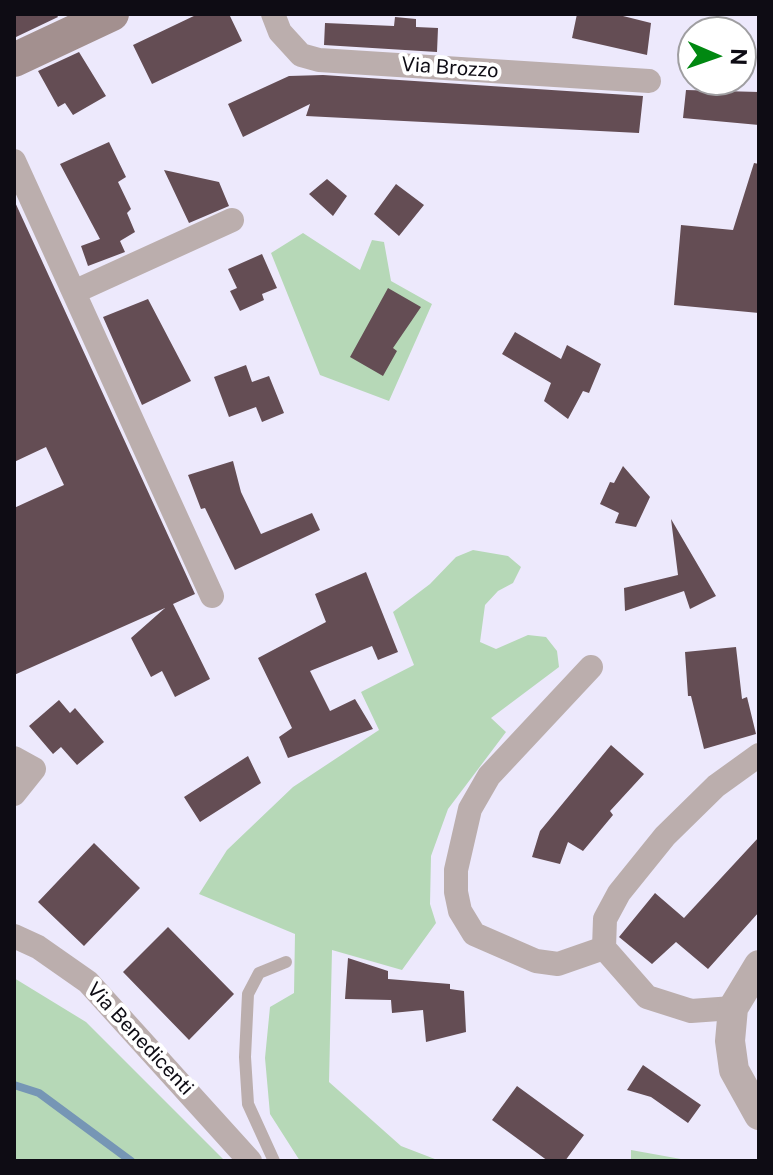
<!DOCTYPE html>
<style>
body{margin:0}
#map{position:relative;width:773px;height:1175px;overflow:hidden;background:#ede9fc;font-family:"Public Sans",sans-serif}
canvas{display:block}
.frame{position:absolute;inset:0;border:16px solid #0e0c14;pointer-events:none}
.north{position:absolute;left:677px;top:16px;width:80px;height:80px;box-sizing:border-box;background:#fff;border:2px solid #9f9ea1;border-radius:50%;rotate:92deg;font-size:22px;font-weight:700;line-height:32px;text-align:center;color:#0e0c14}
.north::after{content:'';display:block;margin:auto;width:28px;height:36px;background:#018811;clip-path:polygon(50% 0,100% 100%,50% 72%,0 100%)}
</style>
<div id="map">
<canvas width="773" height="1175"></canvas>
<div class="frame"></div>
<div class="north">N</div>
</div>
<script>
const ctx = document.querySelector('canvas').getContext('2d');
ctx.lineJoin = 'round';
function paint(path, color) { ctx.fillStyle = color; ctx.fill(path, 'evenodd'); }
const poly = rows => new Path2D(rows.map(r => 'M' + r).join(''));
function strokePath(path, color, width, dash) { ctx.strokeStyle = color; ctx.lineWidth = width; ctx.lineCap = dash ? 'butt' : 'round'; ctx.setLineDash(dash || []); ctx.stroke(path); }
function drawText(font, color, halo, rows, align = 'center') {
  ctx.font = font + ' "Public Sans",sans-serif'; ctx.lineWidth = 8; ctx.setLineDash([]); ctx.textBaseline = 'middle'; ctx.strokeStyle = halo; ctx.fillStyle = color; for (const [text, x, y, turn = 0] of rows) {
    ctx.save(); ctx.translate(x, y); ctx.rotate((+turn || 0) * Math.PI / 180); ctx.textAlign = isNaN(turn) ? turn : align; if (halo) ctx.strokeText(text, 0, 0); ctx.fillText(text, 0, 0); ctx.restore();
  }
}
paint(poly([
 [303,233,360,270,372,240,384,242,391,281,432,304,389,401,320,375,271,253],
 [473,550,508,556,521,567,513,583,498,591,485,605,480,642,496,649,528,635,546,637,557,651,559,667,491,718,506,732,448,809,431,856,430,904,436,923,402,970,332,950,329,1082,401,1146,440,1161,300,1161,270,1114,265,1058,270,1007,294,993,295,934,199,894,227,850,293,787,379,730,361,692,414,665,393,612,430,584,456,557],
 [14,978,86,1022,225,1161,14,1161],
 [631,1150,692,1161,631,1161]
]), '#b6d8b7');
strokePath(poly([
 [14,1085,39,1093,131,1161]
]), '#7696b5', 8);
paint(poly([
 [14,14,56,14,58,17,16,37],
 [198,14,229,14,242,41,152,84,133,45],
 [577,14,615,14,651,23,647,55,572,38],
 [395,17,416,19,416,27,438,28,437,52,324,45,325,23,394,26],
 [79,52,106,96,73,115,65,103,58,107,38,71],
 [323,75,643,96,639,133,306,116,310,104,243,137,228,104,289,76],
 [686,90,759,92,759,125,683,118],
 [109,142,126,177,118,182,131,209,127,213,135,232,120,241,125,252,88,266,81,246,100,239,60,164],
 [754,163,759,164,759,313,674,305,681,225,733,230],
 [164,170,219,182,229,206,189,223],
 [327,179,347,196,333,216,309,194],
 [396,184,424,205,399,236,374,214],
 [14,200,195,594,173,604,210,679,175,697,162,671,151,677,131,638,165,608,14,675,14,508,64,485,46,447,14,462],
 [262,254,277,288,262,294,264,300,240,311,230,291,237,288,228,269],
 [388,288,421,307,393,348,397,351,383,376,350,357],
 [148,299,191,381,142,405,103,317],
 [515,332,561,359,567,345,601,364,589,393,583,391,568,419,544,401,551,383,502,354],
 [246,365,252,382,269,376,284,413,262,422,256,407,229,417,214,377],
 [233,461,241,492,261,534,312,513,320,530,235,570,205,508,201,509,188,475],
 [623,466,650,497,636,527,615,523,619,513,600,504,610,482,614,483],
 [671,519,716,596,690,609,684,591,625,611,624,588,678,575],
 [366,572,398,652,378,660,372,646,310,671,330,711,355,699,373,729,288,758,279,737,292,728,258,658,326,622,315,594],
 [736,647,742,699,747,697,756,734,704,749,691,696,688,696,685,652],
 [59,700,70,713,75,708,104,742,77,765,61,747,53,754,29,726],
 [611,745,644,774,610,811,613,815,583,851,568,842,560,864,532,857,540,831],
 [248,756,261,783,200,822,184,797],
 [759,837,759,912,708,969,676,942,652,964,619,937,655,893,684,918],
 [94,843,140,888,84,946,38,902],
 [168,927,234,994,189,1040,123,972],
 [348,958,388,971,388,979,450,984,450,989,464,991,466,1032,426,1042,423,1010,392,1013,391,1000,345,999],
 [643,1065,701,1105,688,1123,651,1097,627,1090],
 [517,1086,584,1135,565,1161,548,1161,492,1120]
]), '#644d54');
strokePath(poly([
 [274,1161,248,1104,245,1057,248,994,259,973,286,962]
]), '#bbaead', 12);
strokePath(poly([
 [273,14,280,32,301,55,319,60,649,81],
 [14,161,212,596],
 [74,292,232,220],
 [591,667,489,776,470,809,456,870,456,892,460,911,474,934,536,961,558,964,604,948],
 [14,758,34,769,14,794],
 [14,936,38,947,88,982,250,1161],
 [733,1008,691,1011,647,997,604,948,605,919,619,893,665,836,716,786,759,755]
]), '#bbaead', 24);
strokePath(poly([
 [759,965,733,1008,730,1041,734,1070,759,1115]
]), '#bbaead', 30);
strokePath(poly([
 [14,60,112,14]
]), '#a3908f', 34);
drawText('20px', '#0e0c14', '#fff', [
 ["Via Brozzo",450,68,4],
 ["Via Benedicenti",140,1039,47]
]);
</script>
